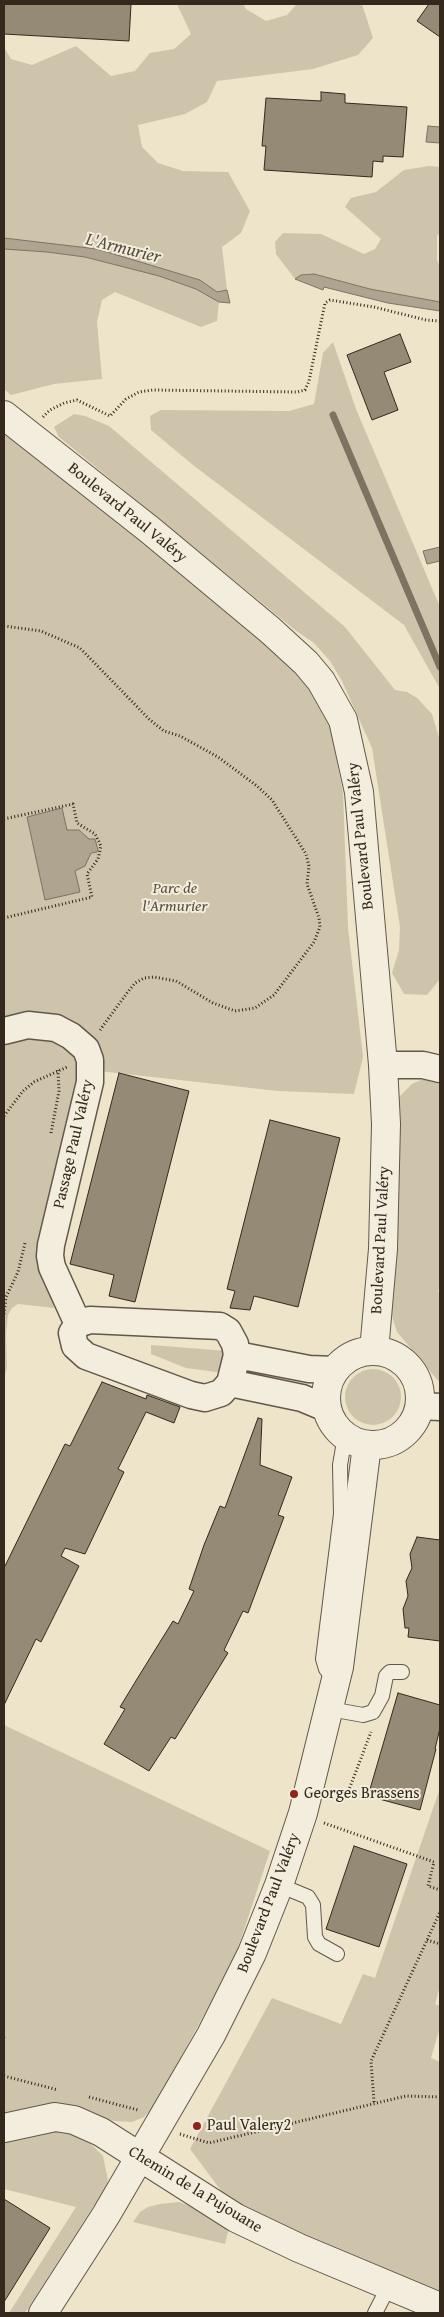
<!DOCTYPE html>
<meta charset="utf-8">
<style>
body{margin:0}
#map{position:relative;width:444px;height:2317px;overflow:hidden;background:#ede4ca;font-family:"Gentium Book Plus",serif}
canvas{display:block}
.frame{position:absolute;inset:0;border:5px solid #35281c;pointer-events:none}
</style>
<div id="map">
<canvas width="444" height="2317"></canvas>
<div class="frame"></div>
</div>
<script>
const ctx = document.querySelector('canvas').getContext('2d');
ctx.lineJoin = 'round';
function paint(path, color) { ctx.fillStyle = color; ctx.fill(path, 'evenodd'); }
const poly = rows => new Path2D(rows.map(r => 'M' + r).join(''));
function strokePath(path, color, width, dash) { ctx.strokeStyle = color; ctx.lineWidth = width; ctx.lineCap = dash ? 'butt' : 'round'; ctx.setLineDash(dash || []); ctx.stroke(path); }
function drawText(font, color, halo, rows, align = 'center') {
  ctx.font = font + ' "Gentium Book Plus",serif'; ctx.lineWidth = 4; ctx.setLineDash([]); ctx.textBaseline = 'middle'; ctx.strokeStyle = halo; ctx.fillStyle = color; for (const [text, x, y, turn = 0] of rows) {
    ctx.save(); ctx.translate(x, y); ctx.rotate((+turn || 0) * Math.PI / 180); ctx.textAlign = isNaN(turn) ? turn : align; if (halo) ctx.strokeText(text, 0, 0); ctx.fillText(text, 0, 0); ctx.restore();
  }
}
paint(poly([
 [177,4,243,4,246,9,266,21,287,15,297,4,362,4,373,38,358,55,313,69,217,81,207,102,185,114,138,125,142,147,158,163,183,171,228,172,250,211,241,233,222,247,227,290,222,292,217,292,200,280,4,238,4,47,11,59,32,65,76,46,111,76,135,71,150,53,174,49,191,34],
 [429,166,440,167,440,232,437,236,437,260,440,267,440,302,370,289,314,274,301,275,295,279,276,254,275,242,283,233,321,234,364,254,375,249,381,239,345,207,351,198,376,192,404,170],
 [4,249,47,252,85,257,159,276,196,289,219,302,217,321,201,327,115,292,102,300,97,322,102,379,54,384,11,395,4,389],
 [333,342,356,409,440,607,440,689,404,625,193,465,151,430,150,416,161,410,289,411,314,404,323,353],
 [74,414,85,416,109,426,345,627,395,690,407,692,417,698,432,714,440,741,440,979,427,995,404,994,392,973,399,950,400,927,372,748,342,681,330,661,314,643,295,630,59,437,54,427],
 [4,427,299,670,330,725,343,793,348,928,363,1057,354,1094,278,1091,81,1069,49,1287,54,1308,18,1304,12,1308,8,1315,6,1334,7,1368,4,1377],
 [440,1079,440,1282,438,1292,440,1293,440,1383,397,1332,391,1313,395,1105,399,1097,412,1084,421,1080],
 [151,1345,227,1351,224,1373,186,1368,151,1354],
 '345 1397a28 28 0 1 1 56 0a28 28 0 1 1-56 0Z',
 [4,1725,270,1851,238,1948,222,1982,154,2106,144,2117,132,2122,114,2121,82,2111,4,2117],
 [440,1788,440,1986,435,2004,440,2006,440,2027,431,2058,440,2062,440,2297,284,2231,228,2200,190,2149,272,1998,341,2024,363,1974,375,1978],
 [53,2127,91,2138,90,2143,103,2156,108,2180,106,2187,25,2313,9,2313,76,2207,4,2189,4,2139],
 [179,2202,196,2208,224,2226,228,2232,225,2244,133,2222,140,2212,148,2207,160,2204]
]), '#cec4ac');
const water = poly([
 [428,126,440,127,440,143,426,142,428,126],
 [4,238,97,249,200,280,217,292,227,290,230,303,219,302,196,289,159,276,85,257,47,252,4,249,4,238],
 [314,274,370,289,440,302,440,311,388,303,324,287,323,290,295,279,301,275,314,274],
 [440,547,440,561,427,564,423,551,440,547],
 [62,808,67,830,79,830,89,839,95,839,98,850,97,852,91,853,85,866,75,871,80,892,45,900,27,817,62,808]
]);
paint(water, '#aea48f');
strokePath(water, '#7e7261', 1);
strokePath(poly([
 [333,415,440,667]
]), '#7e7261', 7);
const building = poly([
 [4,4,131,4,129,41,4,34,4,4],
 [429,4,440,4,440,37,417,21,429,4],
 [321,92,345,94,345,103,407,107,403,157,383,156,383,162,373,161,372,177,264,170,266,146,262,146,266,98,321,101,321,92],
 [400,334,411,362,384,372,398,410,372,420,347,355,400,334],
 [119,1073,189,1091,135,1302,109,1296,114,1275,70,1264,119,1073],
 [270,1120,340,1138,298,1307,254,1296,250,1310,230,1308,235,1291,227,1289,270,1120],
 [102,1382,146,1399,147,1395,180,1407,174,1423,146,1412,118,1469,124,1472,85,1554,65,1548,61,1556,79,1566,41,1642,36,1639,4,1705,4,1568,65,1444,70,1446,102,1382],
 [258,1418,262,1419,260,1465,292,1477,278,1515,284,1517,248,1613,243,1611,224,1650,228,1653,175,1739,171,1737,149,1771,104,1744,125,1709,120,1707,137,1679,173,1621,178,1624,194,1591,189,1589,204,1545,220,1506,225,1508,258,1418],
 [417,1537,440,1540,440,1641,408,1637,409,1628,405,1628,403,1609,408,1596,406,1581,412,1568,410,1554,417,1537],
 [398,1693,440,1705,440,1728,435,1749,436,1749,420,1810,368,1796,398,1693],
 [354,1846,407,1864,379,1947,326,1929,354,1846],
 [4,2199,50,2228,4,2302,4,2199]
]);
paint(building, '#958a76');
strokePath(building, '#35281c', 1);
const service = poly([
 [335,1680,326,1669,323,1659,341,1514,340,1465,345,1436],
 [330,1709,363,1715,373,1712,382,1696,386,1676,390,1672,402,1672],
 [279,1885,308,1897,313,1905,315,1937,319,1944,337,1954],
 [375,2313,389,2286]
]);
const minor = poly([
 [4,1031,28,1025,56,1028,71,1036,86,1049,90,1060,90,1082,51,1245,50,1256,52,1267,78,1324],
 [383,1065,423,1065,440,1069],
 [90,1320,220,1326,228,1331,235,1344,237,1355,230,1383,221,1393,205,1398,191,1395,86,1356,75,1346,72,1333,78,1324,90,1320],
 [237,1355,309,1369,335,1370],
 [230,1383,302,1398,326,1408],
 [420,1406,440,1407]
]);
const tertiary = poly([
 [4,415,150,530,270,630,306,663,321,681,343,720,359,792,383,1065,386,1124,383,1249,374,1351],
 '326 1398a47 47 0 1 1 94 0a47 47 0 1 1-94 0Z',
 [4,2128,55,2117,74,2120,101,2132,236,2218,299,2248,440,2307],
 [43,2313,106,2215,211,2035,252,1953,279,1885,303,1813,339,1667,367,1445]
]);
strokePath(service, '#635748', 16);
strokePath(minor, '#635748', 29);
strokePath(tertiary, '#635748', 30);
strokePath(poly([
 [43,417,50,410,64,403,77,400,110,416,126,399,139,392,153,390,297,392,305,390,309,381,325,303,330,300,374,307,426,320,440,321],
 [4,626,41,631,80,648,150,720,164,731,180,736,218,757,257,786,272,800,306,854,309,866,307,884,319,918,320,927,314,942,274,995,255,1008,235,1011,213,1003,176,981,154,977,144,978,135,983,127,993,100,1030],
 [4,819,73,804,77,823,95,834,101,846,98,859,87,874,92,897,4,918],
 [4,1116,23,1091,34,1082,67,1067],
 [51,1133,59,1091,58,1070],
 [4,1314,6,1297,18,1272,25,1243],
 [334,1791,347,1795,371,1732],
 [324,1823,434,1862,428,1886,440,1890],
 [427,1940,440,1944],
 [4,2038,6,2039],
 [4,2076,58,2090],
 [89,2097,138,2110],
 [374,2102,371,2061,440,1912],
 [180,2134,209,2143,406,2096,440,2097]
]), '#35281c', 3, [1, 2.5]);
strokePath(service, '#f3eddd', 14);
strokePath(minor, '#f3eddd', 26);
strokePath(tertiary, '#f3eddd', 28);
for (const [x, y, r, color] of [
 [294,1794,5,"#8f2418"],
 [197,2126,5,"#8f2418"]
]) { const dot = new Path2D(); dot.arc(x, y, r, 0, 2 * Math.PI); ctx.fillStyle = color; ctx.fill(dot); strokePath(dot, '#f3eddd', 2); }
drawText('16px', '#35281c', '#f3eddd', [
 ["Boulevard Paul Valéry",127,513,39],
 ["Boulevard Paul Valéry",361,836,-96],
 ["Passage Paul Valéry",74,1144,-77],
 ["Boulevard Paul Valéry",381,1240,-87],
 ["Boulevard Paul Valéry",269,1903,-69],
 ["Chemin de la Pujouane",195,2190,31]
]);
drawText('italic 16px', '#5b4f40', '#f3eddd', [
 ["Parc de",175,889],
 ["l'Armurier",175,907]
]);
drawText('16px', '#35281c', '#f3eddd', [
 ["Georges Brassens",304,1794],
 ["Paul Valery2",207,2126]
], 'left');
drawText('italic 18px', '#594d3e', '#f3eddd', [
 ["L'Armurier",123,249,14]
]);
</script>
